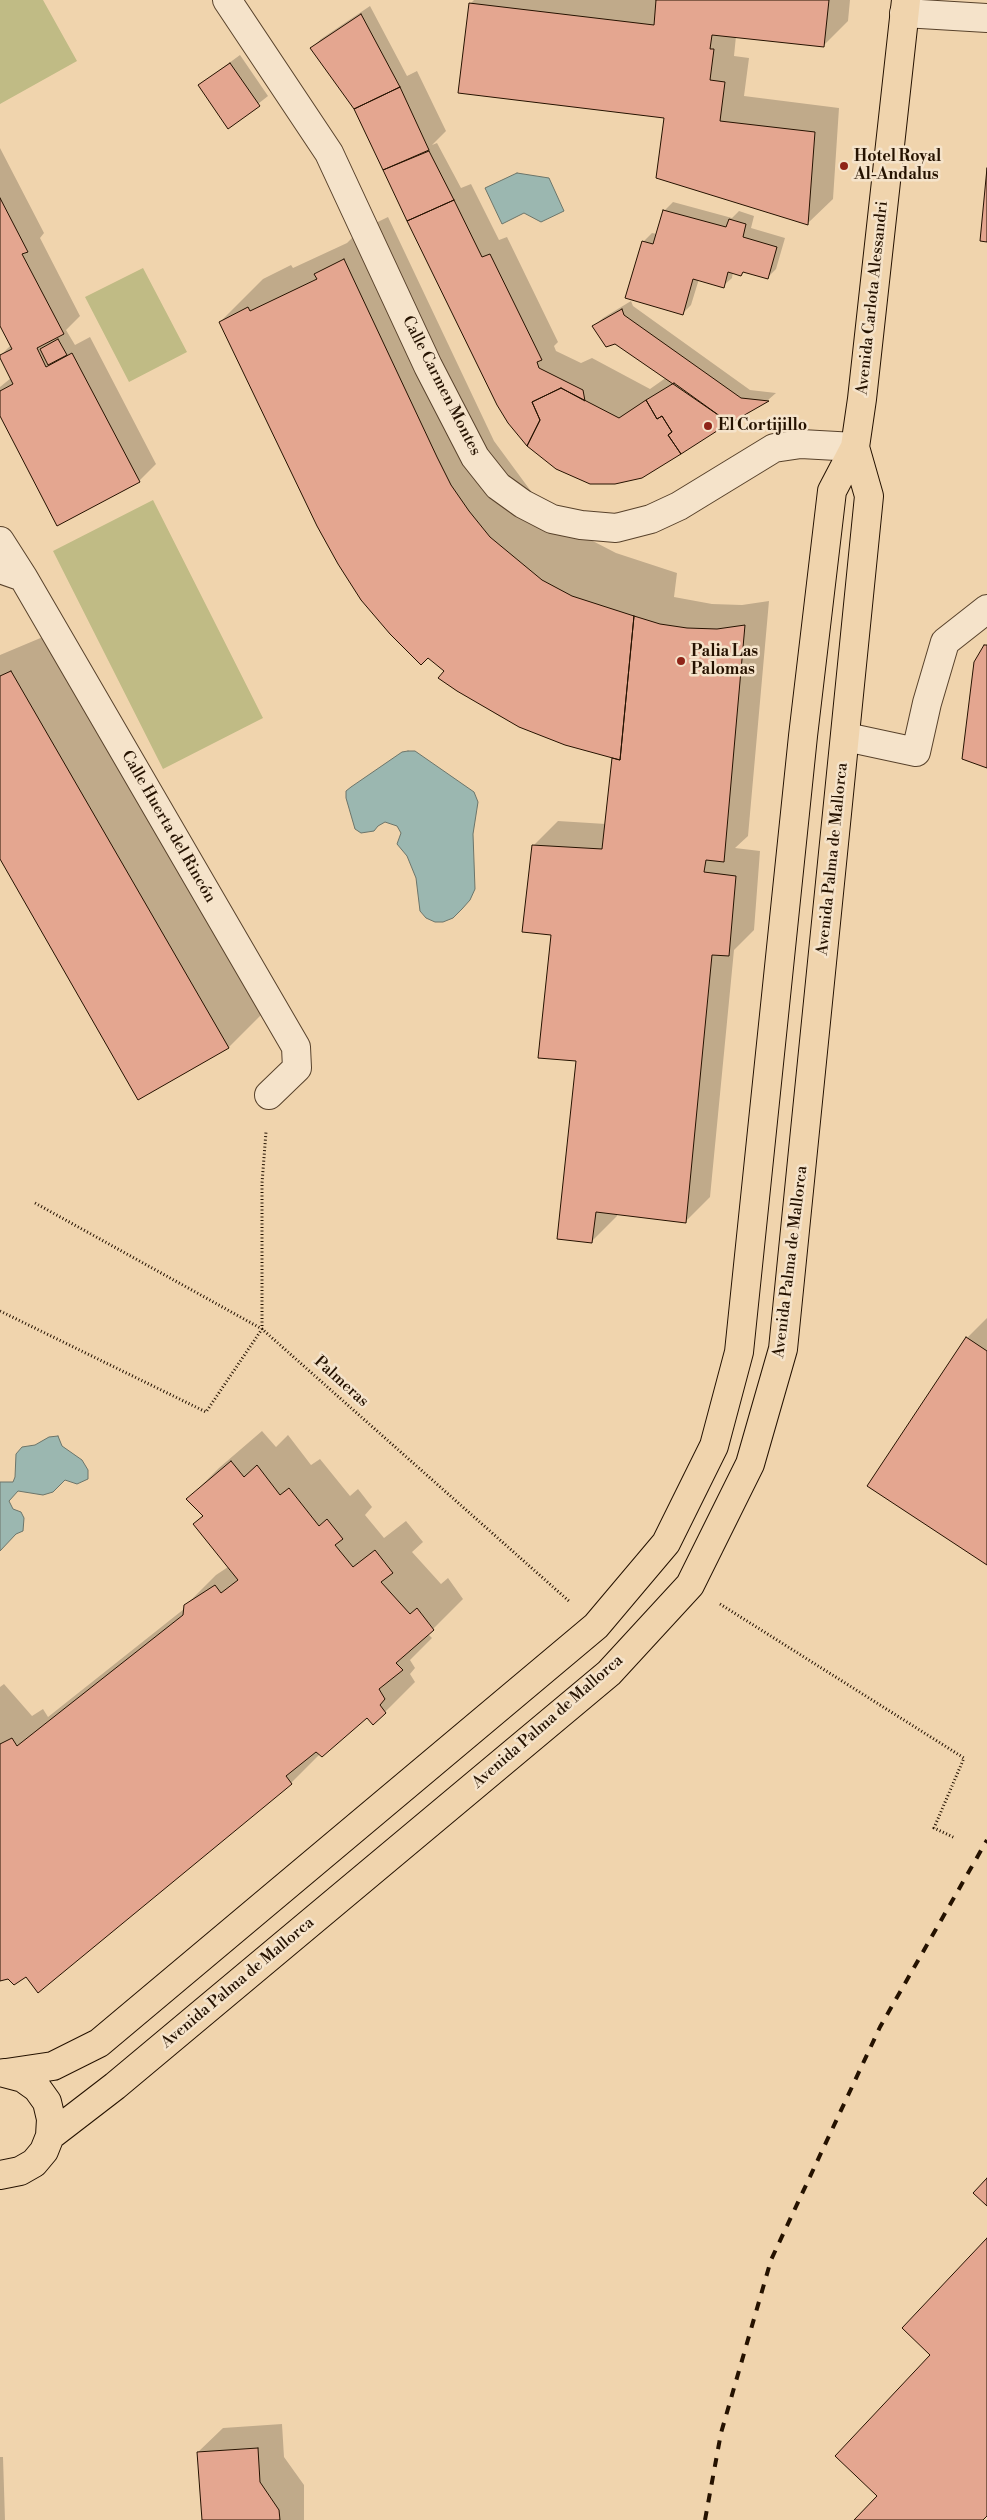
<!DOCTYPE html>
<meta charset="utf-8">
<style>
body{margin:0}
canvas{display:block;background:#f0d4ad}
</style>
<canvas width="987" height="2520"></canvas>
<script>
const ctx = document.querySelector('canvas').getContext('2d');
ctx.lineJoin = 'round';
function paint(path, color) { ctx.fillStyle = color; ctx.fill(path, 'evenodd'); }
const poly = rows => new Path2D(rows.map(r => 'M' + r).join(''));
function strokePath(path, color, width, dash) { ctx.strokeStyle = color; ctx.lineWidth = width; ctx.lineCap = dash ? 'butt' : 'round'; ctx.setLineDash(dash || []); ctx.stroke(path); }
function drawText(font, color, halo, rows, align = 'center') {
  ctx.font = font + ' "Libre Bodoni",serif'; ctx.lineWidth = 5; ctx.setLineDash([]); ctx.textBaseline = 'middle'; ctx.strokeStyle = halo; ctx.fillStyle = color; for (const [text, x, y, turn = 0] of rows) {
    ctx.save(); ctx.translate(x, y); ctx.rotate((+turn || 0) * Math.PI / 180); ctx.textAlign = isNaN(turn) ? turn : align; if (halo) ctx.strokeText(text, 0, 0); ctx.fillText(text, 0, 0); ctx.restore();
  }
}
paint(poly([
 [0,0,43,0,77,61,0,104],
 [143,268,187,352,129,382,85,297],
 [153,500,263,718,163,769,53,551]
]), '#c0bb85');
const water = poly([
 [517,173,549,178,564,211,541,222,524,213,502,224,485,188,517,173],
 [408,751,415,751,474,792,478,802,473,834,475,889,470,900,462,909,453,918,443,922,435,922,426,918,420,911,416,878,407,856,397,844,401,833,397,826,385,822,378,826,374,831,361,833,355,829,346,798,346,791,351,787,402,752,408,751],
 [58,1436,62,1446,82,1460,88,1470,88,1479,77,1484,65,1480,53,1492,43,1495,18,1491,9,1501,13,1509,21,1512,24,1518,23,1531,16,1534,0,1551,0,1482,13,1482,15,1477,16,1454,22,1447,35,1445,49,1437,58,1436]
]);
paint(water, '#9bb7b0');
strokePath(water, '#6c756a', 1);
paint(poly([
 [474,0,850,0,848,21,823,46,736,36,734,56,749,58,744,96,839,108,833,199,808,223,666,117,470,4],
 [370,6,407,76,417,71,446,131,432,145,437,143,461,188,471,184,499,240,507,237,558,342,554,346,556,351,581,363,592,358,650,389,667,377,594,326,603,318,631,301,633,306,750,390,776,393,768,400,630,480,408,221,384,170,388,166,356,110,312,48,321,39],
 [240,55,268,96,229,127,199,85],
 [0,148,44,233,40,238,80,316,66,330,75,345,90,337,156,464,139,481,0,414,0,387,11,378,0,356,11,345,0,323],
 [673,202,732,218,739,211,754,216,751,228,785,238,776,269,767,278,744,271,741,275,733,272,732,278,723,286,699,279,691,305,682,314,643,242,652,233,657,234,664,211],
 [388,217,494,441,533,494,585,537,616,553,677,573,674,597,712,604,742,605,769,601,748,836,735,848,760,851,754,930,734,950,710,1197,686,1221,617,1213,617,1216,592,1241,577,1060,533,846,558,821,606,824,613,757,565,744,499,716,440,678,446,671,220,322,263,279,291,265,293,268,347,243,359,231],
 [50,634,267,1009,229,1047,139,1098,0,856,0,655],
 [987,1318,987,1563,967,1338],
 [262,1431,276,1447,288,1435,311,1465,320,1459,350,1496,358,1489,372,1507,365,1515,384,1538,406,1521,423,1542,412,1552,441,1584,448,1578,463,1599,428,1634,432,1638,410,1660,415,1668,410,1674,415,1682,385,1712,367,1716,320,1754,291,1783,27,1975,0,1980,0,1687,4,1684,32,1716,43,1709,48,1717,184,1609,185,1606,216,1575,228,1567,195,1524,203,1515,188,1499,219,1468],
 [282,2424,284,2457,304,2485,304,2520,204,2520,198,2452,223,2428],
 [0,2457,3,2457,5,2520,0,2520]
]), '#0003');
const building = poly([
 [656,0,829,0,824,47,712,35,710,49,714,49,710,80,725,82,720,121,815,132,808,225,656,178,664,118,458,93,469,3,654,25,656,0],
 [361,14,400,87,354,109,310,48,361,14],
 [230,63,260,106,228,129,198,85,230,63],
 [400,87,429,150,383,170,354,109,400,87],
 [429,151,454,200,407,221,383,170,429,151],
 [987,168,987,242,980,241,987,168],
 [0,198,28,252,22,254,64,334,37,348,46,367,72,353,140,482,57,526,0,416,0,391,13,384,0,358,0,355,12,349,0,326,0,198],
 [454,200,482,257,490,254,542,360,537,362,539,368,583,390,585,401,561,388,532,402,540,420,527,446,508,423,497,405,407,221,454,200],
 [663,210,726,227,729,219,746,224,743,237,777,247,768,279,743,272,741,276,728,272,724,288,693,279,683,315,625,298,642,241,653,244,663,210],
 [344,259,437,457,451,485,469,511,490,537,542,580,572,596,634,616,620,760,565,745,519,727,457,691,438,678,444,671,428,658,421,665,390,634,361,600,338,564,317,526,219,322,248,307,250,311,317,279,314,274,344,259],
 [622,309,624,315,741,398,769,401,720,429,724,419,615,344,606,347,592,326,622,309],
 [58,339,67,355,48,365,40,349,58,339],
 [674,383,724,419,720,429,681,454,668,435,672,432,662,416,657,419,646,400,674,383],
 [561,388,619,418,646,400,657,419,662,416,672,432,668,435,681,454,642,478,615,484,590,484,556,469,527,446,540,420,532,402,561,388],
 [634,616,660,624,687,628,717,629,745,625,724,862,706,860,704,872,736,876,729,956,712,955,686,1223,596,1212,592,1243,557,1239,576,1061,538,1058,551,935,522,932,532,845,602,849,612,758,620,760,634,616],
 [984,645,987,645,987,768,962,759,974,662,984,645],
 [11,671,229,1048,138,1100,0,859,0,676,11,671],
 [966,1337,987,1351,987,1565,867,1486,966,1337],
 [231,1461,244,1477,257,1465,280,1495,289,1488,319,1526,327,1519,343,1539,335,1545,353,1567,375,1550,393,1573,381,1582,410,1614,417,1608,434,1630,396,1663,403,1670,379,1689,385,1699,380,1705,386,1713,373,1725,367,1718,322,1757,316,1752,286,1776,292,1784,38,1993,26,1977,14,1985,8,1979,0,1981,0,1744,12,1738,17,1746,183,1615,184,1605,215,1585,221,1593,238,1580,193,1524,203,1516,186,1499,231,1461],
 [987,2178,987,2206,973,2193,987,2178],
 [987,2238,987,2516,983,2520,854,2520,877,2496,835,2456,930,2355,902,2328,987,2238],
 [258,2448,260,2482,279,2510,280,2520,202,2520,197,2452,258,2448]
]);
paint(building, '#e4a690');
strokePath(building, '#251200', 1);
const minor = poly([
 [227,0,329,153,428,366,475,457,498,486,523,504,552,519,581,525,616,528,651,519,679,506,774,448,801,444,855,447],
 [904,13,987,18],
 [0,541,23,577],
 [0,569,23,577,296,1047,297,1068,269,1095],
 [846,737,916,752,927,703,945,642,987,609]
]);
const major = poly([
 [6,2073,53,2066,99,2043,596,1626,666,1543,714,1446,739,1352,803,736,832,491,855,447,862,399,906,0],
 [50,2136,115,2086,609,1673,690,1585,750,1464,783,1349,869,496,855,447],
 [0,2175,20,2171,34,2163,44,2151,50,2136,51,2119,47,2102,37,2088,23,2078,4,2073]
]);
strokePath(minor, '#58422b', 30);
strokePath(major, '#251200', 30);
strokePath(poly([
 [35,1203,262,1329,570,1602],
 [0,1311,206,1412,262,1329,262,1183,266,1132],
 [720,1604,964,1758,934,1828,955,1838]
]), '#251200', 3, [1, 2.5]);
strokePath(minor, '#f5e3ca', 28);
strokePath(major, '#f0d4ad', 28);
strokePath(poly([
 [705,2520,721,2433,771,2260,880,2027,987,1840]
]), '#251200', 4, [9, 9]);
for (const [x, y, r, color] of [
 [844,166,5,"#8f2418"],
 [708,426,5,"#8f2418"],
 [681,661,5,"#8f2418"]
]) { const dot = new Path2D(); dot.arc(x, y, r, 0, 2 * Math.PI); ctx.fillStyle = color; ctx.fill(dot); strokePath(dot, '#f5e3ca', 2); }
drawText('bold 16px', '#251200', '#f5e3ca', [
 ["Hotel Royal",854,157],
 ["Al-Andalus",854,175],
 ["El Cortijillo",718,426],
 ["Palia Las",691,652],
 ["Palomas",691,670]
], 'left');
drawText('16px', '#251200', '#f5e3ca', [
 ["Avenida Carlota Alessandri",873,298,-84],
 ["Calle Carmen Montes",441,386,63],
 ["Calle Huerta del Rincón",168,827,60],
 ["Avenida Palma de Mallorca",833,859,-84],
 ["Avenida Palma de Mallorca",791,1262,-83],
 ["Palmeras",341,1382,42],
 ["Avenida Palma de Mallorca",548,1722,-41],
 ["Avenida Palma de Mallorca",238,1983,-40]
]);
</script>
